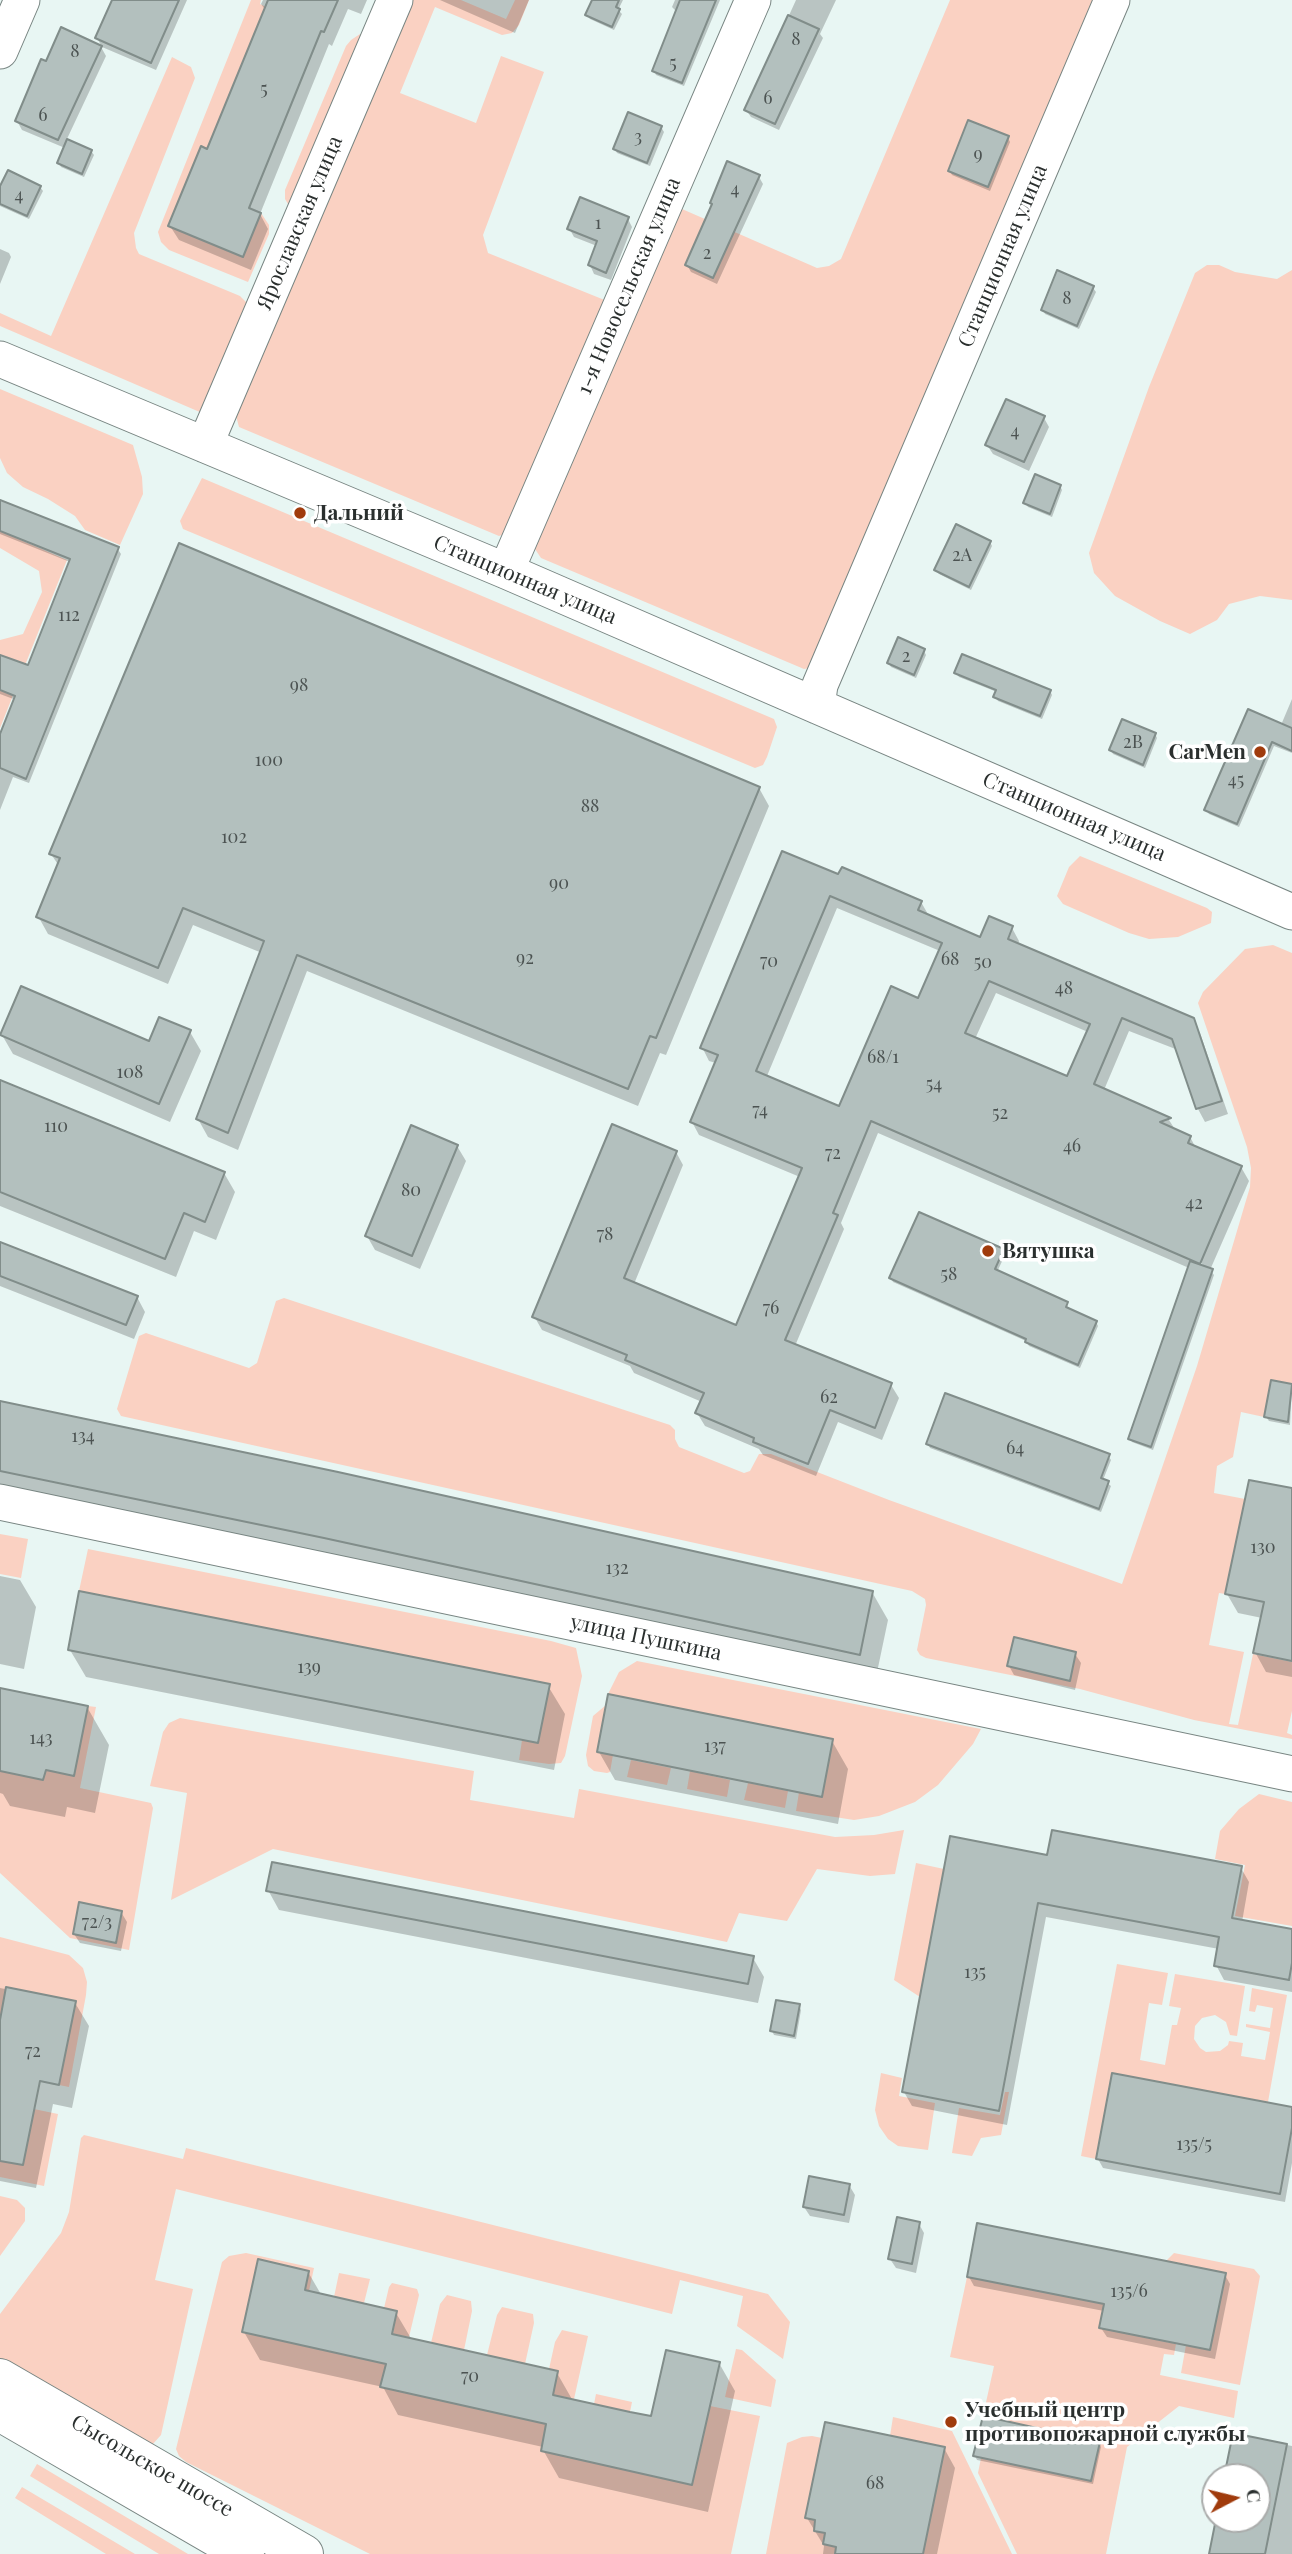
<!DOCTYPE html>
<meta charset="utf-8">
<style>
body{margin:0}
#map{position:relative;width:1292px;height:2554px;overflow:hidden;background:#e8f6f3;font-family:"Playfair Display",serif}
canvas{display:block}
.north{position:absolute;left:1201px;top:2463px;width:70px;height:70px;box-sizing:border-box;background:#fff;border:2px solid #aaacab;border-radius:50%;rotate:83deg;font-size:19px;font-weight:700;line-height:28px;text-align:center;color:#2a2f2e}
.north::after{content:'';display:block;margin:auto;width:24px;height:32px;background:#a03b0c;clip-path:polygon(50% 0,100% 100%,50% 72%,0 100%)}
</style>
<div id="map">
<canvas width="1292" height="2554"></canvas>
<div class="north">С</div>
</div>
<script>
const ctx = document.querySelector('canvas').getContext('2d');
ctx.lineJoin = 'round';
function paint(path, color) { ctx.fillStyle = color; ctx.fill(path, 'evenodd'); }
const poly = rows => new Path2D(rows.map(r => 'M' + r).join(''));
function strokePath(path, color, width, dash) { ctx.strokeStyle = color; ctx.lineWidth = width; ctx.lineCap = dash ? 'butt' : 'round'; ctx.setLineDash(dash || []); ctx.stroke(path); }
function drawText(font, color, halo, rows, align = 'center') {
  ctx.font = font + ' "Playfair Display",serif'; ctx.lineWidth = 7; ctx.setLineDash([]); ctx.textBaseline = 'middle'; ctx.strokeStyle = halo; ctx.fillStyle = color; for (const [text, x, y, turn = 0] of rows) {
    ctx.save(); ctx.translate(x, y); ctx.rotate((+turn || 0) * Math.PI / 180); ctx.textAlign = isNaN(turn) ? turn : align; if (halo) ctx.strokeText(text, 0, 0); ctx.fillText(text, 0, 0); ctx.restore();
  }
}
paint(poly([
 [251,0,261,0,260,4,266,7,207,149,202,146,243,256,261,213,269,225,269,234,248,282,169,250,161,242,158,232],
 [408,0,461,0,506,19,515,0,529,0,519,25,512,33,502,35,435,7,400,93,476,123,501,56,544,72,483,235,488,253,607,301,511,532,499,536,239,427,236,416],
 [950,0,1094,0,815,667,804,669,541,558,535,549,532,538,675,213,682,209,817,268,829,266,841,259],
 [360,34,369,38,296,208,288,204,285,199,285,190,346,46,351,40],
 [172,57,191,67,195,78,134,233,136,248,139,254,240,296,247,303,202,413,0,326,0,313,51,336],
 [1207,265,1219,265,1235,272,1277,279,1292,270,1292,600,1260,596,1229,604,1217,620,1190,634,1160,621,1115,596,1094,573,1089,553,1149,387,1195,273],
 [0,389,133,445,142,477,143,494,120,545,85,530,75,516,48,499,23,487,7,473,0,458],
 [202,478,774,719,777,727,767,757,763,765,755,768,183,529,180,521],
 [0,531,67,560,0,728,0,640,23,634,42,592,39,571,0,548],
 [1080,856,1207,908,1212,912,1211,923,1178,937,1149,939,1129,933,1063,904,1057,896,1069,867],
 [1273,945,1292,953,1292,1384,1271,1381,1264,1417,1241,1412,1233,1457,1217,1466,1214,1493,1245,1499,1225,1594,1219,1593,1209,1645,1244,1652,1229,1724,1238,1725,1253,1654,1292,1662,1292,1711,1287,1733,1292,1735,1292,1739,1194,1720,1080,1689,926,1658,920,1655,917,1650,926,1605,925,1599,912,1591,121,1416,117,1409,139,1336,146,1333,249,1368,257,1363,276,1301,284,1298,670,1425,675,1430,675,1439,679,1447,744,1473,750,1471,759,1454,771,1454,889,1500,1122,1584,1197,1366,1250,1187,1251,1168,1247,1147,1198,1003,1203,992,1245,949],
 [0,1534,28,1539,21,1578,0,1574],
 [88,1549,551,1641,576,1648,582,1676,565,1756,561,1763,549,1764,519,1760,522,1740,538,1743,549,1685,79,1591],
 [637,1661,981,1729,973,1744,938,1785,915,1802,879,1816,854,1820,796,1811,799,1792,822,1796,833,1739,608,1694,619,1672],
 [606,1705,597,1752,613,1755,610,1772,607,1773,594,1771,588,1766,586,1755,593,1716],
 [88,1706,96,1707,80,1788,151,1803,153,1808,129,1950,70,1938,0,1873,0,1771,43,1780,46,1770,73,1776],
 [180,1718,474,1771,470,1800,574,1818,579,1789,835,1837,874,1835,904,1830,895,1874,870,1876,817,1869,787,1921,739,1913,727,1942,273,1849,171,1900,187,1793,150,1786,163,1732,169,1723],
 [631,1760,671,1768,667,1785,627,1777],
 [690,1771,730,1780,727,1797,687,1789],
 [748,1783,788,1791,785,1808,744,1800],
 [1259,1794,1292,1802,1292,1926,1235,1916,1245,1865,1215,1859,1220,1831,1239,1809],
 [916,1863,944,1869,920,1997,894,1980],
 [0,1937,69,1955,83,1968,87,1982,86,1995,69,2087,59,2085,76,2001,0,2020],
 [1117,1964,1168,1973,1162,2005,1149,2003,1140,2060,1165,2065,1172,2025,1177,2025,1181,2008,1169,2006,1175,1974,1245,1986,1237,2036,1230,2035,1226,2022,1215,2015,1202,2018,1195,2026,1194,2039,1200,2048,1206,2052,1220,2051,1228,2045,1229,2041,1243,2043,1241,2056,1265,2060,1270,2032,1246,2027,1246,2024,1270,2028,1273,2008,1257,2005,1255,2012,1249,2011,1252,1988,1287,1995,1268,2102,1112,2073,1096,2159,1081,2156],
 [881,2073,902,2078,899,2096,935,2103,928,2150,898,2146,888,2139,879,2126,875,2110],
 [1005,2092,1009,2092,1001,2135,981,2138,972,2156,952,2153,959,2108,1000,2115],
 [34,2109,58,2114,44,2186,0,2177,0,2161],
 [84,2135,183,2159,186,2148,768,2294,790,2322,783,2359,737,2326,743,2296,680,2280,672,2314,176,2189,155,2280,193,2289,161,2435,152,2445,0,2359,0,2314,61,2233,69,2212,81,2138],
 [0,2196,17,2200,25,2208,25,2221,0,2256],
 [246,2253,314,2268,309,2291,305,2290,309,2271,258,2260,242,2332,386,2364,381,2387,546,2424,541,2451,710,2406,760,2416,731,2554,370,2554,186,2462,179,2456,176,2449,222,2262,229,2256],
 [1174,2253,1254,2269,1260,2276,1240,2385,1181,2373,1186,2345,1210,2350,1226,2273,1166,2261],
 [339,2273,370,2279,364,2303,334,2297],
 [967,2277,1104,2304,1100,2328,1176,2344,1174,2355,1164,2354,1160,2375,1238,2391,1234,2418,1179,2406,1127,2447,1106,2554,1017,2554,978,2473,981,2458,1090,2480,1100,2442,983,2416,994,2366,950,2357],
 [392,2283,417,2289,419,2295,409,2337,393,2334,397,2311,384,2308,389,2287],
 [447,2295,471,2301,472,2311,464,2350,431,2343,440,2304],
 [502,2307,533,2314,534,2323,525,2364,487,2355,497,2315],
 [562,2330,588,2336,574,2399,553,2395,558,2371,549,2369,555,2342],
 [736,2349,742,2350,776,2380,771,2407,725,2397],
 [596,2394,632,2402,630,2412,594,2404],
 [893,2417,952,2431,1012,2554,923,2554,890,2436],
 [812,2436,822,2438,805,2518,815,2520,814,2530,825,2533,823,2544,836,2547,835,2554,766,2554,787,2443,802,2437],
 [37,2464,188,2554,159,2554,30,2476],
 [22,2487,135,2554,106,2554,15,2498]
]), '#fad1c2');
paint(poly([
 [114,0,187,0,156,70,102,47,97,38],
 [263,0,367,0,361,14,348,9,332,46,329,44,260,214,268,229,251,270,179,240,170,226,208,151,266,11,261,4],
 [440,0,529,0,515,33],
 [594,0,623,0,618,10,622,14,614,30,590,19,587,15],
 [675,0,720,0,684,86,656,75,654,70,677,12,672,7],
 [796,0,836,0,820,34,823,38,779,130,751,117,746,110],
 [101,47,106,56,66,141,91,151,94,155,84,177,61,167,59,163,65,148,22,130,17,121],
 [661,127,664,132,650,166,617,153,615,149],
 [1008,138,1010,142,990,191,952,175,950,171],
 [759,177,763,184,717,284,691,272,687,265],
 [40,187,43,191,29,219,0,206,0,190],
 [628,219,632,227,611,280,594,274,590,265,597,246,574,237,569,228],
 [0,249,9,253,11,257,0,284],
 [1093,288,1096,292,1079,329,1045,314,1043,310],
 [1044,418,1049,427,1029,471,993,454,987,445],
 [1060,486,1062,490,1052,517,1028,507,1025,503],
 [0,502,117,548,121,554,29,783,13,777,0,810,0,739,16,700,0,694,0,657,29,667,70,562,0,534],
 [990,542,992,546,971,590,939,574,936,570],
 [924,651,926,655,916,678,891,667,888,662],
 [956,673,1050,691,1052,695,1042,719,998,701,995,697,997,692,959,677],
 [1292,699,1292,753,1274,746,1239,827,1209,814,1206,810,1281,725],
 [1155,734,1157,738,1145,768,1113,754,1111,750],
 [759,788,769,806,666,1055,660,1053,638,1106,307,971,238,1150,208,1137,198,1119,262,953,193,925,168,984,48,934,38,916,59,866,51,854],
 [839,877,921,902,929,916,981,939,1012,928,1019,941,1018,945,1192,1019,1200,1033,1228,1114,1205,1122,1198,1109,1178,1050,1129,1031,1104,1090,1169,1120,1176,1131,1190,1137,1196,1148,1241,1167,1249,1181,1210,1270,1214,1275,1153,1450,1132,1442,1130,1438,1189,1268,878,1133,841,1223,844,1229,795,1346,891,1385,899,1398,882,1440,838,1422,816,1476,763,1455,759,1449,705,1426,697,1413,702,1402,634,1373,630,1366,542,1330,534,1316,676,1152,683,1165,634,1284,737,1328,800,1177,699,1135,692,1122,716,1063,709,1061,702,1047],
 [837,908,940,951,919,1000,839,1108,767,1076],
 [996,993,1088,1032,1068,1079,975,1039],
 [1197,1255,1204,1267,1200,1267,1194,1257],
 [190,1032,201,1051,170,1122,13,1054,2,1035,150,1043],
 [0,1082,224,1173,235,1192,216,1240,194,1231,176,1277,0,1206],
 [457,1146,466,1161,420,1269,375,1250,367,1236],
 [0,1244,137,1297,145,1312,134,1339,0,1286],
 [1003,1251,1005,1255,997,1272,1067,1303,1068,1310,1096,1322,1098,1326,1080,1368,1029,1346,1026,1341,893,1282,891,1278],
 [1273,1382,1292,1386,1290,1425,1269,1421,1266,1417],
 [0,1403,872,1592,888,1620,875,1682,0,1494],
 [928,1444,1108,1456,1111,1460,1103,1480,1111,1486,1101,1512,930,1448],
 [1292,1490,1292,1677,1266,1672,1255,1652,1262,1618,1238,1613,1227,1594],
 [0,1576,20,1580,36,1607,24,1669,0,1664],
 [70,1650,548,1686,565,1714,554,1770,86,1677],
 [1075,1654,1081,1663,1075,1690,1014,1675,1009,1666],
 [0,1690,87,1707,109,1745,95,1813,67,1807,65,1817,10,1806,3,1794,0,1793],
 [832,1741,848,1769,838,1824,615,1780,599,1752],
 [1048,1857,1241,1868,1249,1882,1242,1922,1292,1931,1292,1992,1224,1980,1216,1965,1219,1949,1046,1917,1007,2125,912,2106,904,2092],
 [268,1890,753,1958,764,1977,758,2003,279,1910],
 [121,1912,127,1922,121,1951,80,1943,74,1934],
 [0,1988,75,2003,89,2026,72,2108,53,2104,36,2188,0,2181],
 [799,2006,801,2010,796,2039,774,2035,772,2031],
 [1292,2109,1292,2163,1285,2202,1103,2168,1098,2159],
 [849,2185,855,2195,849,2223,810,2216,804,2207],
 [919,2224,924,2233,916,2273,896,2268,890,2259],
 [308,2272,322,2296,396,2313,412,2340,557,2373,573,2401,652,2418,719,2363,735,2391,708,2512,559,2478,543,2450,543,2447,398,2415,383,2387,260,2360,244,2332],
 [1225,2275,1230,2284,1215,2359,1107,2337,1101,2328,1104,2311,974,2286,969,2277],
 [1235,2435,1292,2446,1292,2554,1211,2554,1218,2519,1257,2519,1257,2477,1226,2477],
 [1099,2443,1101,2447,1093,2484,977,2460,975,2456],
 [944,2448,955,2468,937,2554,823,2554,824,2546,807,2518]
]), '#0003');
const building = poly([
 [112,0,179,0,151,63,95,38,112,0],
 [268,0,338,0,324,32,321,31,249,208,261,213,243,257,168,226,201,146,207,149,268,0],
 [592,0,619,0,616,7,620,9,612,27,585,15,592,0],
 [680,0,716,0,682,83,652,71,680,0],
 [788,15,819,29,775,124,744,110,788,15],
 [61,27,102,46,58,140,15,121,41,59,46,61,61,27],
 [628,112,662,126,647,163,613,149,628,112],
 [968,120,1009,136,988,187,948,171,968,120],
 [67,139,92,150,82,174,57,163,67,139],
 [727,161,760,175,713,278,685,265,712,204,710,203,727,161],
 [8,170,41,186,27,216,0,204,0,186,8,170],
 [580,197,629,217,606,273,588,265,597,241,567,229,580,197],
 [1057,270,1094,286,1077,326,1041,310,1057,270],
 [1006,399,1045,416,1024,462,985,445,1006,399],
 [1035,474,1061,485,1050,514,1023,503,1035,474],
 [0,500,119,547,26,779,0,768,0,734,15,696,0,690,0,655,28,665,70,559,0,531,0,500],
 [956,524,991,541,969,587,934,570,956,524],
 [179,543,760,787,656,1038,650,1036,628,1089,297,955,228,1133,196,1119,264,941,183,908,158,968,36,917,60,858,49,854,179,543],
 [898,637,925,649,914,675,887,663,898,637],
 [962,654,1051,690,1040,716,993,697,996,690,954,673,962,654],
 [1248,709,1292,728,1292,751,1272,742,1237,824,1204,810,1248,709],
 [1122,719,1156,733,1143,765,1109,750,1122,719],
 [782,851,838,874,842,867,922,901,918,910,980,937,989,916,1013,926,1008,939,1194,1018,1222,1101,1196,1109,1172,1039,1122,1018,1094,1084,1171,1118,1160,1122,1191,1136,1188,1143,1242,1166,1200,1264,871,1121,833,1213,838,1215,785,1340,892,1383,875,1428,830,1410,808,1464,753,1442,754,1438,695,1413,704,1393,625,1360,627,1355,532,1317,612,1124,677,1151,624,1278,736,1325,802,1168,690,1122,718,1055,700,1048,782,851],
 [830,896,942,943,918,998,891,986,839,1106,756,1071,830,896],
 [989,981,1090,1024,1067,1076,965,1033,989,981],
 [21,986,149,1041,159,1017,191,1030,159,1104,0,1035,21,986],
 [0,1080,225,1172,205,1222,184,1213,165,1259,0,1192,0,1080],
 [411,1125,458,1145,412,1256,365,1236,411,1125],
 [919,1212,1004,1249,995,1269,1068,1302,1066,1307,1097,1321,1078,1365,1025,1342,1026,1339,889,1278,919,1212],
 [0,1242,138,1296,126,1325,0,1276,0,1242],
 [1190,1261,1213,1269,1151,1447,1128,1439,1190,1261],
 [1271,1380,1292,1384,1288,1422,1264,1417,1271,1380],
 [945,1393,1110,1454,1101,1478,1109,1481,1099,1509,926,1444,945,1393],
 [0,1401,338,1472,873,1591,860,1655,324,1538,0,1471,0,1401],
 [1249,1480,1292,1488,1292,1661,1253,1653,1264,1602,1225,1594,1249,1480],
 [79,1591,550,1684,538,1743,68,1650,79,1591],
 [1014,1637,1076,1652,1070,1681,1007,1666,1014,1637],
 [0,1688,88,1706,74,1776,46,1770,43,1780,0,1771,0,1688],
 [608,1694,833,1739,822,1797,597,1752,608,1694],
 [1052,1830,1242,1866,1232,1918,1292,1929,1292,1963,1289,1980,1214,1966,1219,1937,1038,1903,999,2111,902,2092,950,1836,1047,1855,1052,1830],
 [272,1862,754,1956,748,1984,266,1891,272,1862],
 [79,1902,122,1911,116,1943,73,1934,79,1902],
 [6,1987,76,2001,59,2085,40,2081,23,2165,0,2161,0,2020,6,1987],
 [776,2000,800,2004,794,2036,770,2031,776,2000],
 [1112,2073,1292,2107,1292,2128,1280,2194,1096,2159,1112,2073],
 [809,2176,850,2184,844,2215,803,2207,809,2176],
 [897,2217,920,2222,912,2264,888,2259,897,2217],
 [977,2223,1226,2273,1210,2350,1099,2328,1104,2304,967,2277,977,2223],
 [258,2259,309,2271,305,2290,397,2311,392,2334,558,2371,553,2395,630,2412,651,2416,666,2350,720,2362,692,2485,541,2451,546,2424,380,2387,386,2364,242,2332,258,2259],
 [983,2416,1100,2442,1091,2481,973,2456,983,2416],
 [825,2422,945,2447,923,2554,835,2554,836,2547,823,2544,825,2533,814,2531,815,2520,805,2518,825,2422],
 [1233,2433,1287,2444,1265,2554,1209,2554,1216,2519,1257,2519,1257,2477,1224,2477,1233,2433]
]);
paint(building, '#b3c0be');
strokePath(building, '#818d8a', 2);
const minor = poly([
 [0,51,22,0],
 [0,359,506,571,1292,912],
 [205,445,395,0],
 [506,571,753,0],
 [817,706,820,685,1112,0],
 [0,1502,1292,1774]
]);
const major = poly([
 [0,2378,304,2554],
 [0,2412,245,2554]
]);
strokePath(minor, '#788582', 37);
strokePath(major, '#788582', 40);
strokePath(minor, '#fff', 35);
strokePath(major, '#fff', 38);
for (const [x, y, r, color] of [
 [300,513,7,"#a03b0c"],
 [1260,752,7,"#a03b0c"],
 [988,1251,7,"#a03b0c"],
 [951,2422,7,"#a03b0c"]
]) { const dot = new Path2D(); dot.arc(x, y, r, 0, 2 * Math.PI); ctx.fillStyle = color; ctx.fill(dot); strokePath(dot, '#fff', 2.5); }
drawText('18px', '#4c5352', null, [
 ["8",796,39],
 ["8",75,51],
 ["5",673,63],
 ["5",264,89],
 ["6",768,98],
 ["6",43,115],
 ["3",638,137],
 ["9",978,154],
 ["4",735,189],
 ["4",19,195],
 ["1",598,223],
 ["2",707,253],
 ["8",1067,298],
 ["4",1015,431],
 ["2А",962,555],
 ["112",69,615],
 ["2",906,656],
 ["98",299,685],
 ["2В",1133,742],
 ["100",269,760],
 ["45",1236,780],
 ["88",590,806],
 ["102",234,837],
 ["90",559,883],
 ["92",525,958],
 ["68",950,959],
 ["70",769,961],
 ["50",983,962],
 ["48",1064,988],
 ["68/1",883,1057],
 ["108",130,1072],
 ["54",934,1084],
 ["74",760,1110],
 ["52",1000,1113],
 ["110",56,1126],
 ["46",1072,1146],
 ["72",833,1153],
 ["80",411,1190],
 ["42",1194,1203],
 ["78",605,1234],
 ["58",949,1274],
 ["76",771,1308],
 ["62",829,1397],
 ["134",83,1436],
 ["64",1015,1448],
 ["130",1263,1547],
 ["132",617,1568],
 ["139",309,1667],
 ["143",41,1738],
 ["137",715,1746],
 ["72/3",97,1922],
 ["135",975,1972],
 ["72",33,2051],
 ["135/5",1194,2144],
 ["135/6",1129,2291],
 ["70",470,2376],
 ["68",875,2483]
]);
drawText('21px', '#2a2f2e', '#fff', [
 ["Ярославская улица",300,223,-67],
 ["Станционная улица",1003,256,-67],
 ["1-я Новосельская улица",629,286,-67],
 ["Станционная улица",525,580,23],
 ["Станционная улица",1074,817,23],
 ["улица Пушкина",646,1638,12],
 ["Сысольское шоссе",152,2466,30]
]);
drawText('bold 21px', '#2a2f2e', '#fff', [
 ["Дальний",314,513],
 ["CarMen",1246,752,"right"],
 ["Вятушка",1002,1251],
 ["Учебный центр",965,2410],
 ["противопожарной службы",965,2434]
], 'left');
</script>
